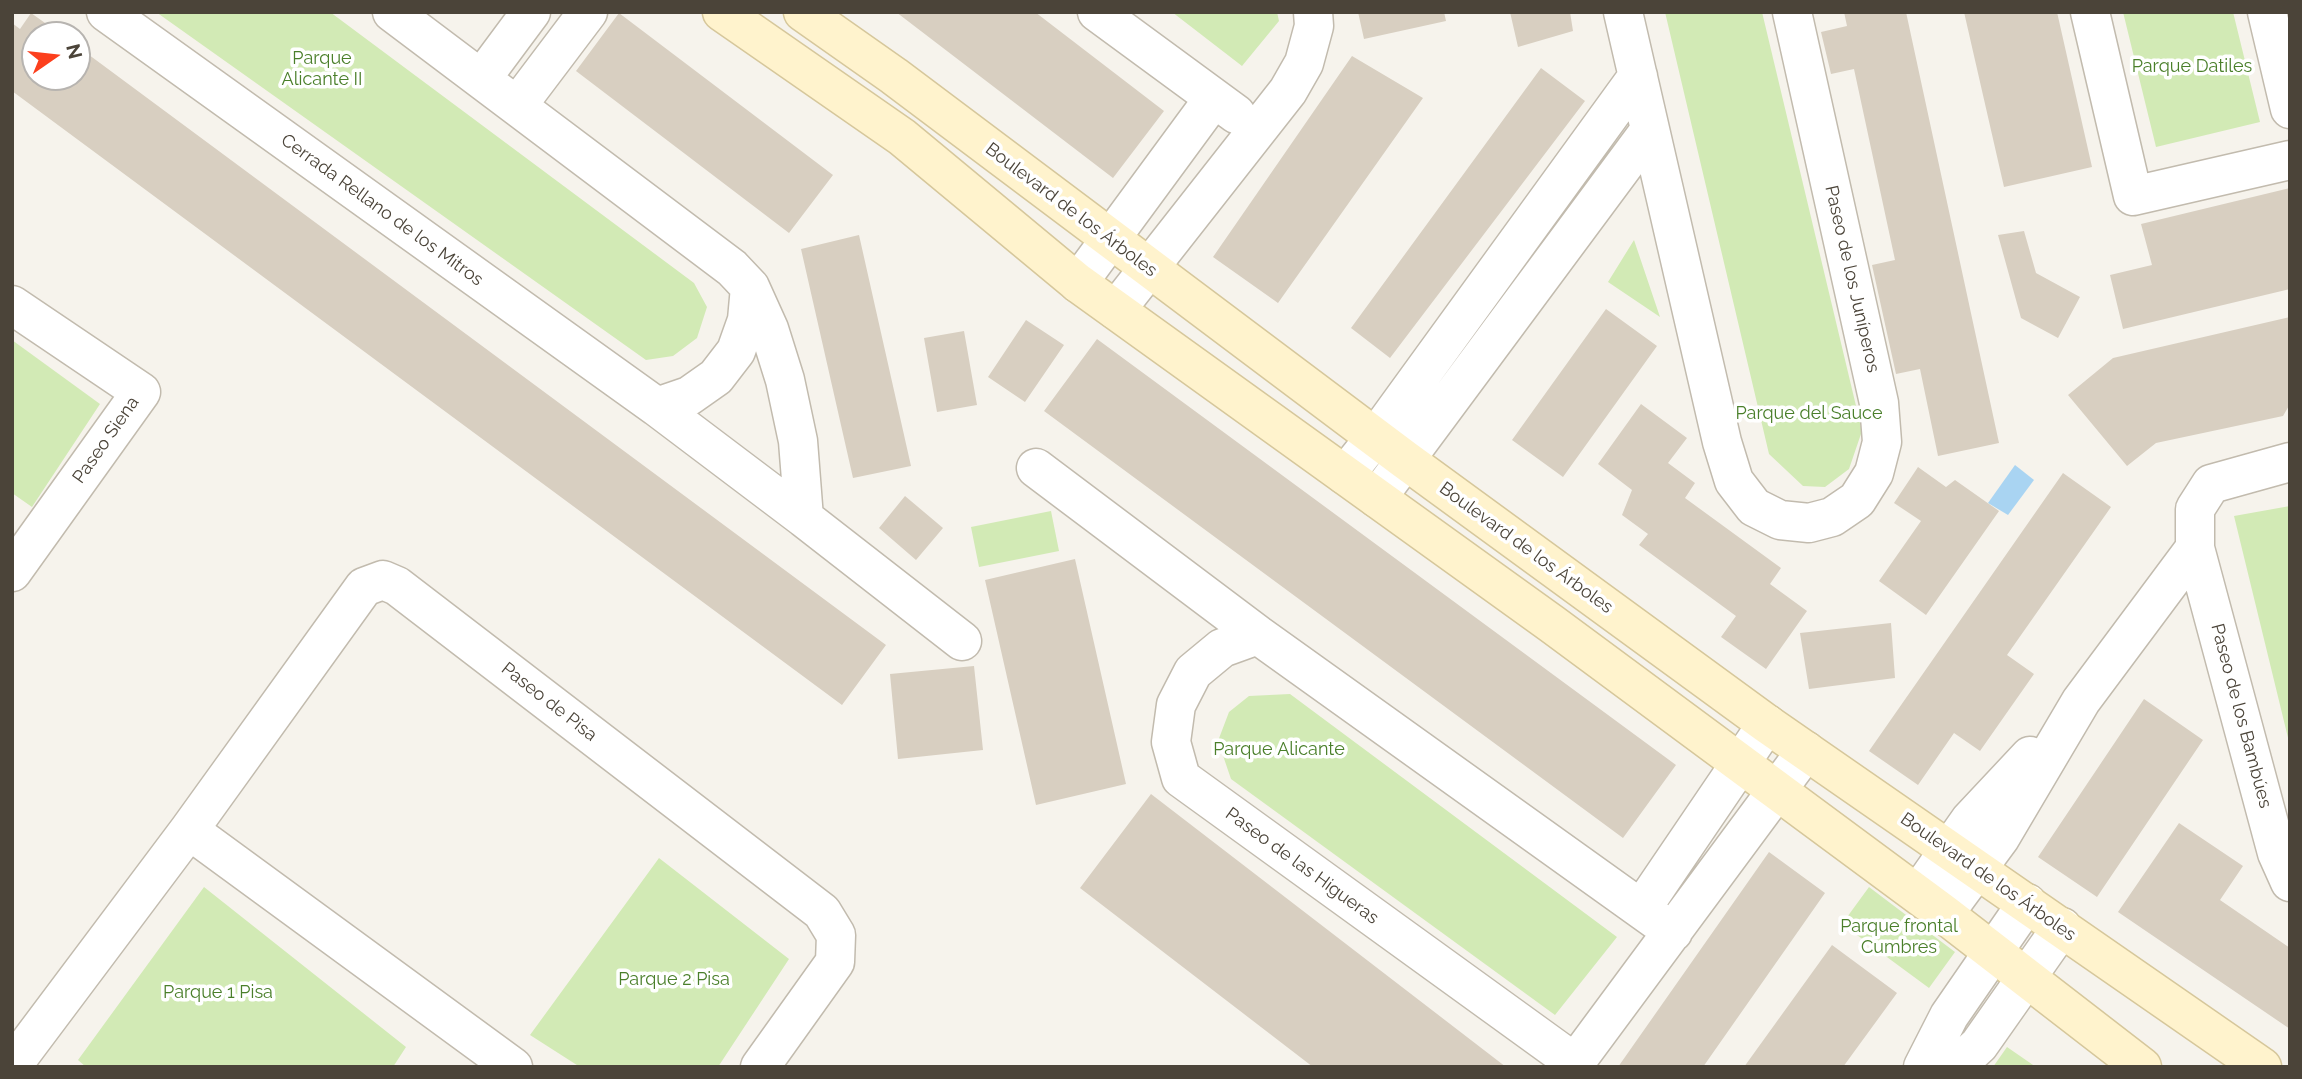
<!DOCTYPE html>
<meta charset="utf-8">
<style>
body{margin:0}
#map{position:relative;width:2302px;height:1079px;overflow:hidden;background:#f6f3ec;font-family:Raleway,sans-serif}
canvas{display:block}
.frame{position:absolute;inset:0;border:14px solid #4b4439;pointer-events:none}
.north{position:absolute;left:21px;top:21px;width:70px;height:70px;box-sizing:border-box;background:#fff;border:2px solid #b7b4b0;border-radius:50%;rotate:76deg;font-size:19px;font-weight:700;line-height:28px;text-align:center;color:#4b4439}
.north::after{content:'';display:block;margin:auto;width:24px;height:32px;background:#fc3f1d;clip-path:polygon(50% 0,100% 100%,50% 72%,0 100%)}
</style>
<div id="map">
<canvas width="2302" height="1079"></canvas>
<div class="frame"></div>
<div class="north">N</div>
</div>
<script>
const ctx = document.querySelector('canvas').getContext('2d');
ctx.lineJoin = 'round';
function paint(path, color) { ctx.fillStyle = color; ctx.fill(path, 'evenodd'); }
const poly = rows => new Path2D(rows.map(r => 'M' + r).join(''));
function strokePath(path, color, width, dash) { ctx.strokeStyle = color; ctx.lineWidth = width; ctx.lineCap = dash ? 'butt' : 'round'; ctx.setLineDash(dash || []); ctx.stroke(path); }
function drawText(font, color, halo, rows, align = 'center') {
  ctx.font = font + ' Raleway,sans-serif'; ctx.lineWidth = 7; ctx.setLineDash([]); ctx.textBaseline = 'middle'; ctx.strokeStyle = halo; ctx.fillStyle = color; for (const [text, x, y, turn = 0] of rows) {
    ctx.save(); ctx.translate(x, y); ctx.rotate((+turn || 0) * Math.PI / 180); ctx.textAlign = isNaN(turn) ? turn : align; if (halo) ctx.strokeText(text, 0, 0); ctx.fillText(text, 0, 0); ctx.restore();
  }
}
paint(poly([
 [156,12,330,12,694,283,707,307,697,338,673,356,646,360],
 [1172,12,1277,12,1279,21,1242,66],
 [1665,12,1762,12,1862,431,1849,469,1825,487,1803,486,1769,454],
 [2123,12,2233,12,2260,122,2156,147],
 [1634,240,1660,317,1608,282],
 [12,340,100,404,32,507,12,493],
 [2290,506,2290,746,2234,516],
 [1051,511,1059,551,979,567,971,527],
 [1290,694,1617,937,1555,1015,1231,779,1218,741,1229,712,1249,696],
 [659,858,789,959,718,1067,580,1067,530,1035],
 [204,887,406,1047,393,1067,86,1067,78,1060],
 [1869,887,1955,952,1929,988,1842,924],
 [2007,1047,2036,1067,1993,1067]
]), '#d2eab5');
paint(poly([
 [2015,465,2034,480,2008,515,1988,503]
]), '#a9d4f2');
paint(poly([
 [896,12,1035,12,1164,111,1113,178],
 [1358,12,1444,12,1446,21,1364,39],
 [1510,12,1570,12,1573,31,1518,47],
 [1844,12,1906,12,1999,443,1938,456,1920,369,1896,374,1872,265,1895,260,1854,69,1831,74,1821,32,1847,26],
 [1964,12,2057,12,2092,167,2004,187],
 [31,13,62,35,35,35,35,77,77,77,77,46,886,645,842,705,12,91,12,23,20,29],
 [619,13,833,175,789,233,576,71],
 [1352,56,1423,98,1278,303,1213,257],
 [1541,68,1585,101,1390,358,1351,328],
 [2290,188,2290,289,2123,329,2110,275,2152,265,2141,224],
 [2024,231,2036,273,2080,297,2058,338,2021,318,1998,235],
 [859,235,911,466,853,478,801,249],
 [1606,309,1657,346,1563,477,1512,440],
 [2290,317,2290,404,2283,416,2156,443,2127,466,2068,395,2113,358],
 [1026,320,1064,345,1025,402,988,377],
 [964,331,977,405,937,412,924,338],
 [1097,339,1676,765,1623,838,1044,411],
 [1641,404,1687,438,1668,463,1695,483,1685,498,1781,568,1770,584,1807,611,1766,669,1721,637,1736,616,1639,545,1648,534,1622,515,1632,490,1598,464],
 [1918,467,1946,487,1955,480,1999,511,1926,615,1879,581,1921,521,1894,503],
 [2063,473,2111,507,2007,655,2034,674,1980,751,1954,733,1918,785,1869,751],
 [905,496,943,528,916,560,879,528],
 [1075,559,1126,784,1036,805,985,580],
 [1891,623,1895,678,1809,689,1800,633],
 [974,666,983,750,898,759,890,674],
 [2144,699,2203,740,2097,897,2038,857],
 [1151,794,1506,1067,1313,1067,1080,888],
 [2179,823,2243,866,2220,900,2290,948,2290,1029,2118,912],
 [1769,852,1825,893,1703,1067,1618,1067],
 [1832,945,1897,993,1843,1067,1744,1067]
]), '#d8cfc1');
const street = poly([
 [106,12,657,407,804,518],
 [392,12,732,268,750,287,769,329,785,380,798,441,804,518,962,641],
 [1097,12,1236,114],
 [1623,12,1722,442,1734,481,1754,507,1780,520,1809,523,1832,517,1857,500,1874,473,1882,442,1879,403,1792,12],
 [2090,12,2133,196,2290,160],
 [2267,12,2290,109],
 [482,78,531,12],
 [517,106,588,12],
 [1078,283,1214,98],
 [12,305,141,392,12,572],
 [1116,310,1288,91,1304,63,1314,26,1313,12],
 [657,407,689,396,716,377,736,351,747,320,750,287],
 [2290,462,2211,484,2195,509,2195,548,2277,853,2290,882],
 [1036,468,1258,635,1673,932],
 [1345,475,1381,430,1638,76],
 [1377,498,1650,130],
 [1258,635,1222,648,1193,672,1176,705,1171,742,1181,778,1575,1063],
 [189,830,513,1067],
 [1918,894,1970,820,2030,756],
 [1642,908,1767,724],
 [1944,914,2000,838,2081,701,2195,548],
 [12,1066,189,830,364,587,383,580,397,586,822,912,836,935,835,962,760,1067],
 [1572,1067,1806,751],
 [1923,1067,1949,1016,2027,903],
 [1955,1067,1979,1045,2062,927]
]);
const secondary = poly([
 [722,12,902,137,1078,283,1552,624,1944,914,2142,1067],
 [803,12,894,76,1404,459,1767,724,2262,1067]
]);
strokePath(street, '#c2bbae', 41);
strokePath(secondary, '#d6c79b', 41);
strokePath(street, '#fff', 38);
strokePath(secondary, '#fff3cd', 38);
drawText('18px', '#4a7f2a', '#fff', [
 ["Parque",322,59],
 ["Alicante II",322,80],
 ["Parque Datiles",2192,67],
 ["Parque del Sauce",1809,414],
 ["Parque Alicante",1279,750],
 ["Parque frontal",1899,927],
 ["Cumbres",1899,948],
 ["Parque 2 Pisa",674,980],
 ["Parque 1 Pisa",218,993]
]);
drawText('18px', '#4b4439', '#fff', [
 ["Cerrada Rellano de los Mitros",382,210,36],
 ["Boulevard de los Árboles",1071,210,37],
 ["Paseo de los Juníperos",1852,279,77],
 ["Paseo Siena",106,440,-55],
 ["Boulevard de los Árboles",1526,548,36],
 ["Paseo de Pisa",549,702,38],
 ["Paseo de los Bambúes",2241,716,75],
 ["Paseo de las Higueras",1302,866,36],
 ["Boulevard de los Árboles",1988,877,35]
]);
</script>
